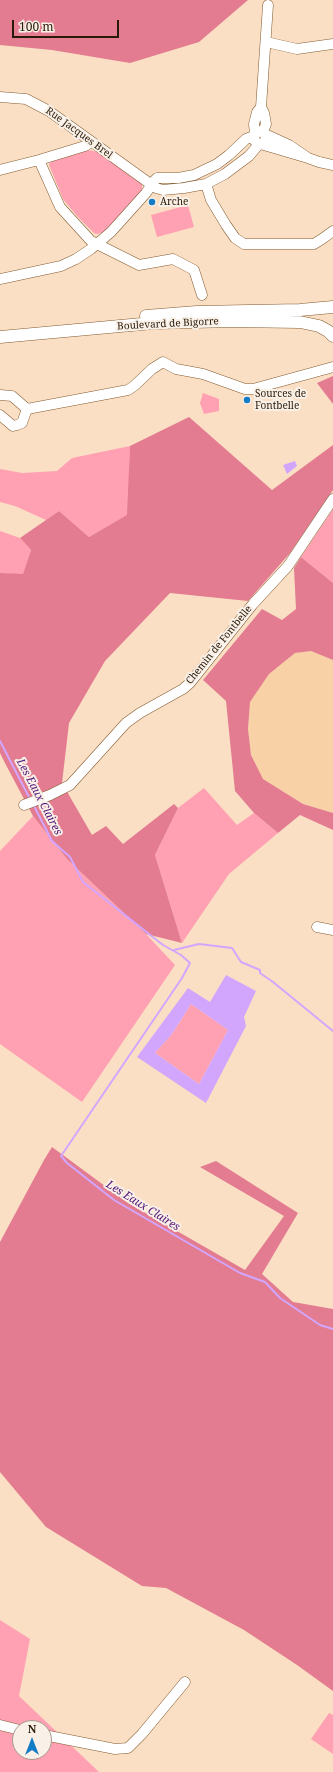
<!DOCTYPE html>
<style>
body{margin:0}
#map{position:relative;width:333px;height:1772px;overflow:hidden;background:#fbdfc4;font-family:"Noto Serif",serif}
canvas{display:block}
.north{position:absolute;left:12px;top:1720px;width:40px;height:40px;box-sizing:border-box;background:#f9f0e7;border:1px solid #a69a8d;border-radius:50%;rotate:0deg;font-size:11px;font-weight:700;line-height:16px;text-align:center;color:#291907}
.north::after{content:'';display:block;margin:auto;width:14px;height:18px;background:#137cc7;clip-path:polygon(50% 0,100% 100%,50% 72%,0 100%)}
.scale{position:absolute;left:12px;top:20px;width:107px;height:18px;box-sizing:border-box;border:2px solid #291907;border-top:0;padding-left:5px;font-size:12px;line-height:14px;white-space:nowrap;color:#291907;-webkit-text-stroke:3px #f9f0e7;paint-order:stroke}
</style>
<div id="map">
<canvas width="333" height="1772"></canvas>
<div class="north">N</div>
<div class="scale">100 m</div>
</div>
<script>
const ctx = document.querySelector('canvas').getContext('2d');
ctx.lineJoin = 'round';
function paint(path, color) { ctx.fillStyle = color; ctx.fill(path, 'evenodd'); }
const poly = rows => new Path2D(rows.map(r => 'M' + r).join(''));
function strokePath(path, color, width, dash) { ctx.strokeStyle = color; ctx.lineWidth = width; ctx.lineCap = dash ? 'butt' : 'round'; ctx.setLineDash(dash || []); ctx.stroke(path); }
function drawText(font, color, halo, rows, align = 'center') {
  ctx.font = font + ' "Noto Serif",serif'; ctx.lineWidth = 4; ctx.setLineDash([]); ctx.textBaseline = 'middle'; ctx.strokeStyle = halo; ctx.fillStyle = color; for (const [text, x, y, turn = 0] of rows) {
    ctx.save(); ctx.translate(x, y); ctx.rotate((+turn || 0) * Math.PI / 180); ctx.textAlign = isNaN(turn) ? turn : align; if (halo) ctx.strokeText(text, 0, 0); ctx.fillText(text, 0, 0); ctx.restore();
  }
}
paint(poly([
 [311,651,333,660,333,813,303,804,263,779,251,755,248,729,250,702,269,674,295,653]
]), '#f9d1a7');
paint(poly([
 [88,150,98,152,142,182,142,191,104,232,97,234,94,233,77,216,63,199,49,165,52,159],
 [188,205,194,227,157,237,151,215],
 [203,393,219,399,219,411,204,414,200,403],
 [130,446,128,515,89,537,59,511,46,520,15,506,0,502,0,469,22,473,57,471,72,458],
 [333,509,333,583,301,557],
 [0,531,20,538,31,550,23,575,0,573],
 [204,788,237,825,254,813,278,833,229,874,182,943,155,855,178,808],
 [33,816,67,859,146,934,175,965,82,1102,0,1044,0,851],
 [191,1004,228,1030,199,1084,155,1053,172,1034],
 [0,1620,30,1639,19,1696,99,1772,0,1772],
 [20,1728,44,1728,44,1752,20,1752],
 [329,1713,333,1715,333,1754,311,1739]
]), '#ffa0b3');
paint(poly([
 [0,0,248,0,199,42,130,63,52,50,0,45],
 [333,376,333,404,317,383],
 [189,417,272,490,333,445,333,490,290,553,248,601,170,593,105,661,69,723,62,783,92,835,106,826,123,844,174,804,178,808,155,855,182,943,146,934,67,859,33,816,6,765,0,753,0,573,23,574,31,550,20,538,59,511,89,537,127,515,130,446],
 [301,557,333,583,333,660,311,651,295,653,269,674,250,702,248,729,251,755,263,779,303,804,333,813,333,830,300,815,278,833,254,813,235,791,226,701,203,680,262,609,282,620,296,609,294,568],
 [52,1147,128,1203,245,1270,284,1216,200,1167,216,1161,298,1213,262,1274,293,1302,333,1309,333,1691,297,1665,244,1630,166,1588,142,1586,46,1527,0,1472,0,1242,44,1160]
]), '#e37b91');
paint(poly([
 [295,461,297,466,287,474,283,465],
 [226,975,256,991,244,1017,246,1026,206,1103,137,1057,188,988,210,1002],
 [191,1004,228,1030,199,1084,155,1053,172,1034]
]), '#d3a6fe');
strokePath(poly([
 [0,741,30,799],
 [33,804,52,841,70,857,83,882,163,945,181,955,190,963,182,978,61,1156,67,1163,114,1200,240,1273,265,1282,280,1298,320,1325,333,1329],
 [174,950,199,944,232,948,241,962,260,970,260,973,273,982,333,1031]
]), '#d3a6fe', 2);
const minor = poly([
 [266,42,297,49,333,44],
 [0,97,26,99,49,111,156,188,163,190,184,188,206,184,225,174,249,156,259,144],
 [263,132,266,124,264,113,261,107,268,5],
 [255,134,254,124,257,112,261,107],
 [265,134,289,145,308,158,319,162,333,165],
 [261,144,265,141,266,136,263,132,259,131,254,136,254,140,257,143,308,158],
 [39,160,60,207,91,241,139,265,173,259,194,270,202,295],
 [0,170,39,160,85,146,91,142],
 [206,184,211,200,226,225,235,238,244,244,314,244,322,239,333,231],
 [0,279,61,266,76,259,91,249,111,232,146,193,154,181,157,178,178,178,194,175,217,164,229,155,246,139,254,136],
 [0,395,12,396,27,409,22,423,17,425,13,426,0,415],
 [27,409,128,390,134,386,152,369,163,362,176,369,203,374,245,389,253,389,333,367],
 [24,805,50,795,70,785,126,723,140,713,183,689,190,683,253,604,288,566,333,499],
 [317,927,333,930],
 [0,1725,20,1730],
 [44,1735,115,1749,128,1748,142,1734,185,1682]
]);
const major = poly([
 [146,316,197,312,300,310,333,307],
 [0,337,153,323,231,321,300,322,319,326,328,331,333,336]
]);
strokePath(minor, '#835b30', 11);
strokePath(major, '#835b30', 13);
strokePath(minor, '#fff', 10);
strokePath(major, '#fff', 12);
for (const [x, y, r, color] of [
 [152,202,4,"#137cc7"],
 [247,400,4,"#137cc7"]
]) { const dot = new Path2D(); dot.arc(x, y, r, 0, 2 * Math.PI); ctx.fillStyle = color; ctx.fill(dot); strokePath(dot, '#f9f0e7', 1.5); }
drawText('10px', '#291907', '#f9f0e7', [
 ["Rue Jacques Brel",79,133,36],
 ["Boulevard de Bigorre",168,324,-3],
 ["Chemin de Fontbelle",219,645,-51]
]);
drawText('10px', '#291907', '#f9f0e7', [
 ["Arche",160,202],
 ["Sources de",255,394],
 ["Fontbelle",255,406]
], 'left');
drawText('italic 11px', '#4f1077', '#f9f0e7', [
 ["Les Eaux Claires",39,797,62],
 ["Les Eaux Claires",143,1206,32]
]);
</script>
